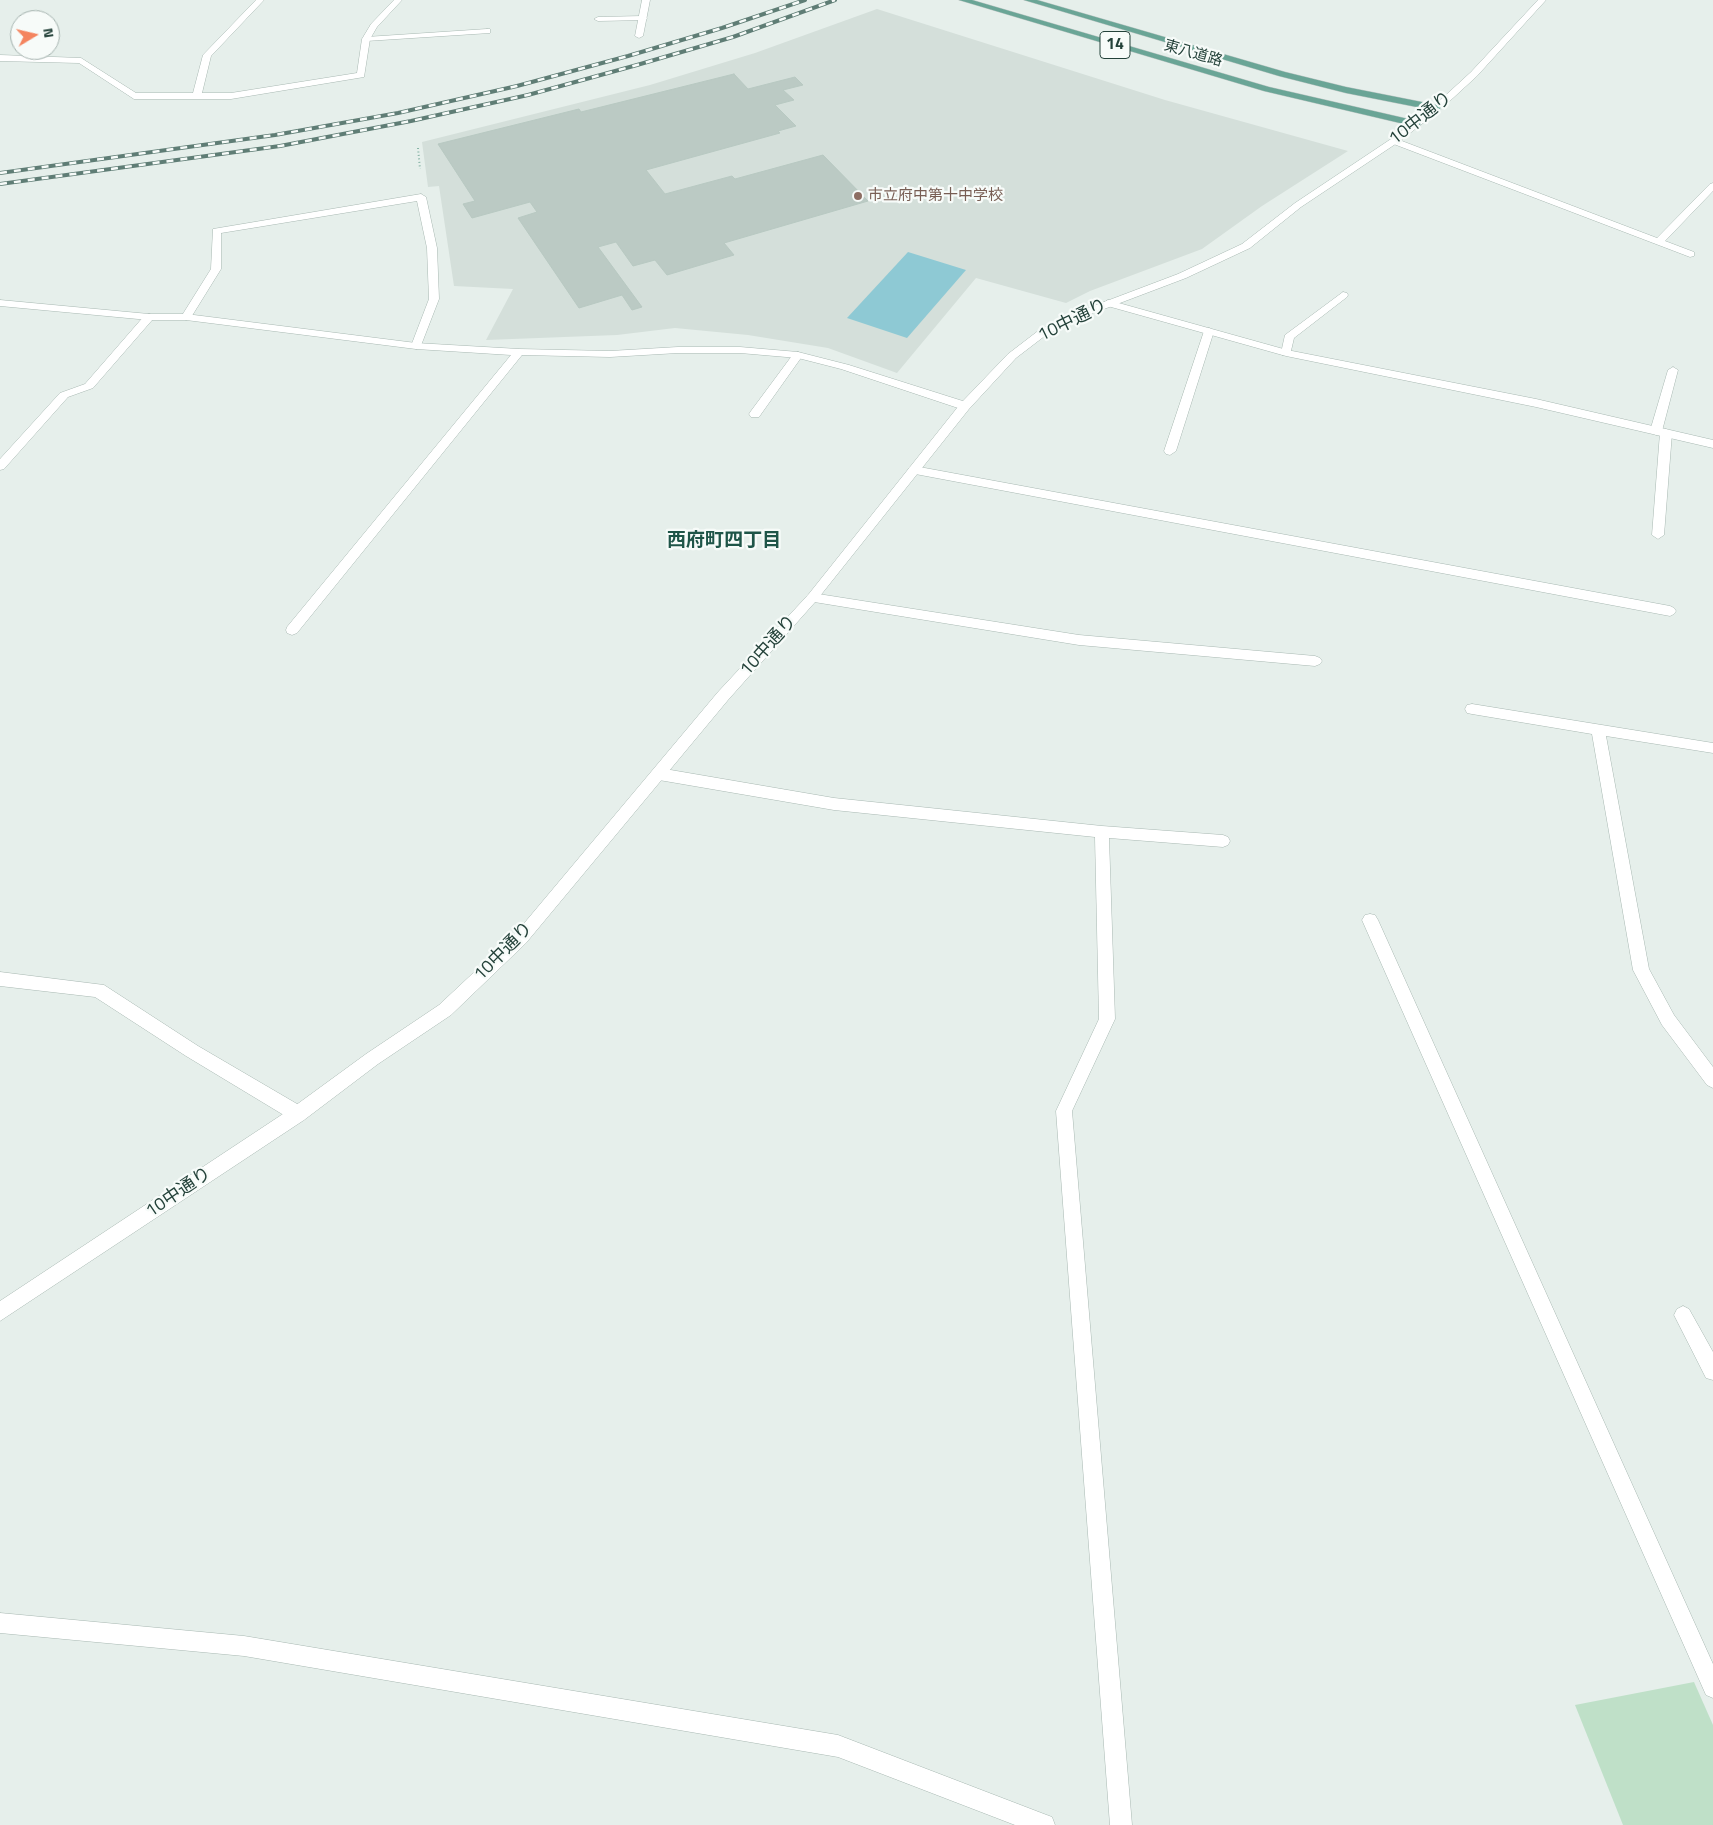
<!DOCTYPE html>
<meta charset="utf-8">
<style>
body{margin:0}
#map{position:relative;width:1713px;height:1825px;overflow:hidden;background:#e6efeb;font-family:"Titillium Web",sans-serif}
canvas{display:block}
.north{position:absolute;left:10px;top:10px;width:50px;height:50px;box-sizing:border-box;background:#f7fbf9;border:1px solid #a3b1ad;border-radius:50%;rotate:81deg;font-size:14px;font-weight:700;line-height:20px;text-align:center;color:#24423a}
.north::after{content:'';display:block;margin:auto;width:18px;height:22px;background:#f4845f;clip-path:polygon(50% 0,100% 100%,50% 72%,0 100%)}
</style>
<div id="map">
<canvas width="1713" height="1825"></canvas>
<div class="north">N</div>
</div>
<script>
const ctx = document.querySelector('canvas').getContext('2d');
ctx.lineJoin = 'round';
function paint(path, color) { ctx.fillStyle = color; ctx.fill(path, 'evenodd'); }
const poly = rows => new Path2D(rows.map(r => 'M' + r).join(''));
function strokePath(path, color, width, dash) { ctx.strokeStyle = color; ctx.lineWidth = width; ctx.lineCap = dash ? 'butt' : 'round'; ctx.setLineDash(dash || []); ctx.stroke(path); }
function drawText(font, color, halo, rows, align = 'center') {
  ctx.font = font + ' "Titillium Web","Noto Sans JP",sans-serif'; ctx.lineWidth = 4.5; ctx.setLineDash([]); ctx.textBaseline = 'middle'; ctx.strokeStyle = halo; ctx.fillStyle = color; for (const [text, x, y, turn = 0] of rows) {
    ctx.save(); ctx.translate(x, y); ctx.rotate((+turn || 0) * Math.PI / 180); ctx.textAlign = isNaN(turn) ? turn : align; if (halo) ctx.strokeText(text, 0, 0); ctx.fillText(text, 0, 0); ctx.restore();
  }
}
paint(poly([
 [877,9,1165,100,1348,151,1262,206,1202,249,1090,291,1066,303,976,278,897,373,828,348,748,335,675,328,617,335,486,340,513,289,454,286,439,186,428,187,422,142,650,85,755,53]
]), '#d4dfda');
paint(poly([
 [1694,1682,1713,1725,1713,1825,1623,1825,1575,1705]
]), '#bfe0c8');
paint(poly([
 [908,252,966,270,907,338,847,318]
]), '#8ec9d4');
const building = poly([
 [734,74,748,89,795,77,803,85,783,90,794,100,775,105,796,126,778,131,780,133,646,170,665,194,732,176,735,179,823,155,868,201,724,243,734,255,667,275,655,260,633,266,616,242,598,247,642,307,632,310,622,295,579,308,518,218,537,212,530,202,472,218,463,204,475,201,438,144,579,109,581,112,734,74]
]);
paint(building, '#bbcac4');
strokePath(building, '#b8c9c2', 1);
const service = poly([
 [643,16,647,18,646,20,598,21,594,19,598,17,643,16],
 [487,29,490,29,490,33,366,41,362,39,366,37,487,29],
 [1394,138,1657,238,1710,184,1713,183,1713,191,1665,241,1694,252,1694,256,1690,257,1391,143,1391,139,1394,138],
 [421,194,426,197,437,248,439,299,420,348,416,349,411,346,429,299,427,248,417,201,221,233,221,269,190,319,186,320,181,317,211,269,213,229,421,194],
 [1343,292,1347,293,1348,295,1347,297,1294,338,1290,355,1282,355,1281,353,1285,335,1343,292],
 [149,314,153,315,154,317,153,319,93,388,68,397,4,469,0,470,0,459,60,393,85,384,145,315,149,314],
 [1209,328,1214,331,1176,451,1170,455,1166,454,1164,451,1204,331,1209,328],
 [798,352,803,355,759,417,751,417,749,414,751,411,794,353,798,352],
 [1673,367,1678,370,1662,431,1666,429,1672,433,1664,535,1658,539,1652,535,1660,433,1656,435,1650,431,1668,370,1673,367],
 [659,768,834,798,1102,826,1223,835,1228,837,1230,841,1228,845,1223,847,1109,838,1115,1019,1072,1111,1132,1825,1110,1825,1056,1111,1099,1019,1095,837,834,810,659,780,654,778,652,774,654,770,659,768],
 [1370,914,1375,915,1378,920,1713,1664,1713,1698,1706,1695,1362,920,1365,915,1370,914],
 [1683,1306,1689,1309,1713,1352,1713,1380,1706,1378,1674,1315,1677,1309,1683,1306]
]);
const minor = poly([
 [256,0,264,0,211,56,202,93,231,93,357,73,362,39,371,24,394,0,402,0,377,27,370,39,364,77,231,99,134,99,79,63,0,61,0,55,81,58,136,93,193,93,203,55,256,0],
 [642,0,650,0,643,36,639,38,635,36,642,0],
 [0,300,149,314,186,314,416,343,519,349,610,351,678,347,740,347,798,352,849,365,969,403,971,406,965,410,961,409,841,369,798,358,740,353,678,353,610,357,522,355,297,633,292,635,287,633,286,630,287,627,511,355,416,349,186,320,149,320,0,306,0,300],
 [1108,300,1287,350,1536,399,1713,440,1713,448,1536,407,1286,356,1104,305,1103,303,1108,300],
 [914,466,1670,606,1674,608,1676,611,1674,614,1670,616,910,473,908,470,910,467,914,466],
 [812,593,1079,635,1315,656,1320,658,1322,661,1320,664,1315,666,1079,645,808,601,806,598,808,595,812,593],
 [1472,704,1713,743,1713,753,1606,736,1649,969,1674,1015,1713,1067,1713,1088,1707,1085,1662,1025,1633,970,1592,734,1472,714,1467,713,1465,709,1467,705,1472,704],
 [0,972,104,985,198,1046,304,1108,306,1114,304,1120,298,1122,292,1120,186,1056,95,997,0,986,0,972],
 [0,1613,244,1636,838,1735,1044,1814,1052,1817,1055,1825,1015,1825,838,1757,244,1656,0,1633,0,1613]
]);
const tertiary = poly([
 [1538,0,1546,0,1477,76,1440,110,1397,143,1301,207,1250,248,1186,278,1075,320,1046,335,1016,358,969,409,816,601,728,700,526,943,451,1015,378,1064,304,1120,0,1321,0,1301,292,1108,366,1054,439,1005,516,933,718,692,808,595,961,403,1008,354,1038,331,1067,316,1178,274,1242,244,1295,203,1391,139,1434,106,1471,72,1538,0]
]);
const primary = poly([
 [959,0,972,0,1269,87,1417,121,1421,124,1417,127,1264,91,959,0],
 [1024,0,1037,0,1285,72,1346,87,1437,105,1441,108,1437,111,1346,93,1279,76,1024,0]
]);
strokePath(service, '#a8b8b2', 1);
strokePath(minor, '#a8b8b2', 1);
strokePath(tertiary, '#a8b8b2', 1);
strokePath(primary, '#c2cac8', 1);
strokePath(poly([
 [418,148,420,169]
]), '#86b3a5', 2, [1, 2.5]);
paint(service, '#fff');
paint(minor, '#fff');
paint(tertiary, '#fff');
paint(primary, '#6aa596');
const rail = poly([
 [0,173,275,135,398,113,517,86,628,56,722,28,805,0],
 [0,184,280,146,411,121,528,95,637,65,733,37,835,0]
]);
strokePath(rail, '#5f7d75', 4);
strokePath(rail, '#f7fbf9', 2.5, [7]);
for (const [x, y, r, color] of [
 [858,196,5,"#8d6e63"]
]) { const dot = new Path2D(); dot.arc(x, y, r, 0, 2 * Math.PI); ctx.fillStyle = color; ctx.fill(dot); strokePath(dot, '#f7fbf9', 2); }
drawText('15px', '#24423a', '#f7fbf9', [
 ["東八道路",1193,54,16]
]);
drawText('15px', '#785e54', '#f7fbf9', [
 ["市立府中第十中学校",868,196]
], 'left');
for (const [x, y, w] of [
 [1115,45,30]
]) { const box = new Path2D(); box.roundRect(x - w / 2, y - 13.5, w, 27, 4); ctx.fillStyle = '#f7fbf9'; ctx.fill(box); strokePath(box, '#24423a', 1); }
drawText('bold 16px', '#24423a', null, [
 ["14",1115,45]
]);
drawText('18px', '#24423a', '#f7fbf9', [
 ["10中通り",1421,119,-38],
 ["10中通り",1073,321,-26],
 ["10中通り",769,646,-48],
 ["10中通り",504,952,-45],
 ["10中通り",179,1193,-34]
]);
drawText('bold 19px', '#1f5548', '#f7fbf9', [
 ["西府町四丁目",724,541]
]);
</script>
